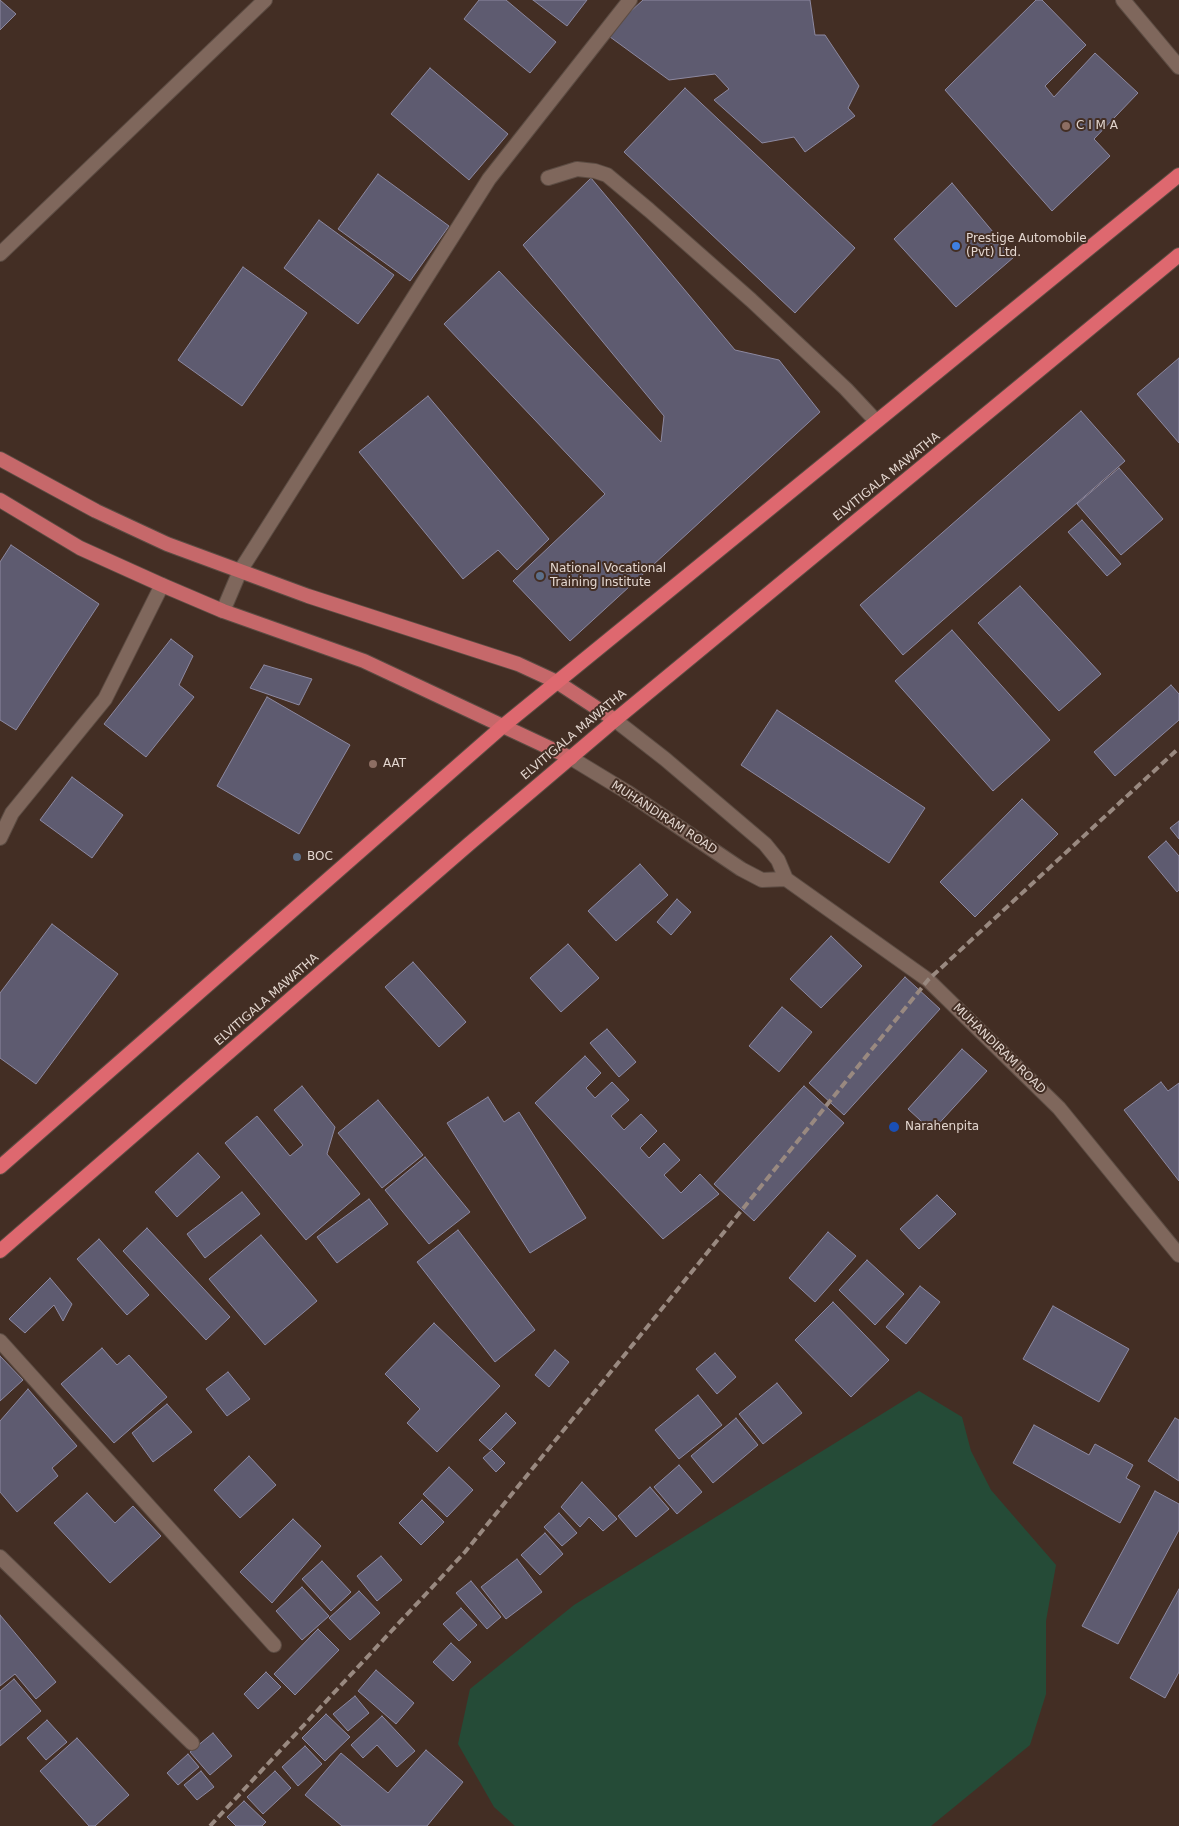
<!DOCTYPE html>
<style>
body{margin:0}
canvas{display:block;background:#432e24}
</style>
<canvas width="1179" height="1826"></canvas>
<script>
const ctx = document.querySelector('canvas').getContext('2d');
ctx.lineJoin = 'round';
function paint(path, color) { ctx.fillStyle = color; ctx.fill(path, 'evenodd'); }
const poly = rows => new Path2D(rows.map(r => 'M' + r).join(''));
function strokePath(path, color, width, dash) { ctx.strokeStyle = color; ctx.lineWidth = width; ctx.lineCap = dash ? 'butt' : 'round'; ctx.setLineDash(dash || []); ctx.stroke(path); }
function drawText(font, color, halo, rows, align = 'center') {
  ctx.font = font + ' "DejaVu Sans",sans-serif'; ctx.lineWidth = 4; ctx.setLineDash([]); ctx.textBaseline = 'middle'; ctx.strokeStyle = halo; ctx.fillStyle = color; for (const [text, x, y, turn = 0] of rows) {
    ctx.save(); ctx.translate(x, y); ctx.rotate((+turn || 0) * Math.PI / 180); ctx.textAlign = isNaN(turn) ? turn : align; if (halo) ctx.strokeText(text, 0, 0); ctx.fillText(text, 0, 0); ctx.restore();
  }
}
paint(poly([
 [919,1391,962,1417,971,1451,991,1490,1056,1565,1046,1621,1046,1694,1030,1745,931,1826,515,1826,494,1807,458,1744,470,1689,574,1605]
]), '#254b37');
const building = poly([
 [0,0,16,14,0,30,0,0],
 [479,0,506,0,556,42,530,73,464,19,479,0],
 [533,0,587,0,567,26,533,0],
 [643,0,810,0,815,35,825,35,859,86,848,108,855,116,805,152,794,137,762,143,714,100,729,89,715,74,669,80,606,34,643,0],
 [1036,0,1042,0,1086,45,1045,86,1054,97,1095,53,1138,93,1094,139,1110,156,1052,211,945,90,1036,0],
 [430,68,508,134,469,180,391,114,430,68],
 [685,88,855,248,795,313,624,152,685,88],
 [378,174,449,226,410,281,338,229,378,174],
 [591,178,735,350,779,360,820,412,570,641,513,581,605,494,444,324,499,271,661,442,664,416,523,245,591,178],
 [952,183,1014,257,956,307,894,239,952,183],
 [319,220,394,275,358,324,284,268,319,220],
 [243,267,307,313,242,406,178,360,243,267],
 [1179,358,1179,443,1137,394,1179,358],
 [428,396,549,539,517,570,498,550,463,579,359,452,428,396],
 [1081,411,1125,461,903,655,860,605,1081,411],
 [1119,468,1163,519,1121,555,1077,504,1119,468],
 [1082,520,1121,564,1107,576,1068,532,1082,520],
 [11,545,99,604,16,730,0,720,0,562,11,545],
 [1020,586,1101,674,1059,711,978,623,1020,586],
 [952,630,1050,740,993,791,895,681,952,630],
 [171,639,193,656,179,685,194,697,146,757,104,724,171,639],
 [264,665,312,679,299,705,250,688,264,665],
 [1171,685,1179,694,1179,720,1115,776,1094,752,1171,685],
 [267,697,350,745,299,834,217,786,267,697],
 [777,710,925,808,889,863,741,765,777,710],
 [72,777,123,815,92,858,40,820,72,777],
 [1022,799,1058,834,975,917,940,882,1022,799],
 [1179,821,1179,839,1170,828,1179,821],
 [1166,841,1179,856,1179,890,1177,892,1148,857,1166,841],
 [640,864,668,895,616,941,588,911,640,864],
 [677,899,691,912,671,935,657,922,677,899],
 [52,924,118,974,36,1084,0,1058,0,993,52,924],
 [831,936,862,966,821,1008,790,979,831,936],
 [568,944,599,978,561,1012,530,978,568,944],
 [413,962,466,1022,439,1047,385,987,413,962],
 [905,977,940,1009,844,1115,809,1083,905,977],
 [782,1007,812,1032,779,1072,749,1046,782,1007],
 [607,1029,636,1062,619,1077,590,1043,607,1029],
 [962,1049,987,1071,932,1131,908,1109,962,1049],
 [585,1056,601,1073,586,1088,595,1098,612,1082,629,1100,611,1116,624,1130,641,1114,657,1131,640,1148,649,1158,664,1143,680,1160,664,1175,681,1193,700,1174,719,1194,663,1239,535,1103,585,1056],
 [1161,1082,1168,1091,1179,1083,1179,1181,1124,1110,1161,1082],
 [302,1086,335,1127,327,1154,360,1194,306,1240,225,1143,257,1116,290,1156,303,1145,274,1110,302,1086],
 [804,1086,844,1123,754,1221,714,1184,804,1086],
 [488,1097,504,1122,519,1112,586,1218,530,1253,447,1123,488,1097],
 [378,1100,423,1155,382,1188,338,1133,378,1100],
 [198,1153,220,1177,177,1217,155,1192,198,1153],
 [425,1157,470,1212,429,1244,385,1190,425,1157],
 [242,1192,260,1214,205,1258,187,1234,242,1192],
 [937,1195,956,1214,919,1249,900,1229,937,1195],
 [369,1199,388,1224,337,1263,317,1237,369,1199],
 [147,1228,230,1317,206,1340,123,1251,147,1228],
 [458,1230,535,1330,495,1362,417,1262,458,1230],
 [828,1232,856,1256,815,1302,789,1278,828,1232],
 [261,1235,317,1301,265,1345,209,1279,261,1235],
 [99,1239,149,1295,127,1315,77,1259,99,1239],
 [867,1260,904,1294,875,1325,839,1290,867,1260],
 [50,1278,72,1304,63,1321,54,1305,25,1333,9,1319,50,1278],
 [920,1286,940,1302,906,1344,886,1327,920,1286],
 [833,1302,889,1360,851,1397,795,1340,833,1302],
 [1053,1306,1129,1349,1099,1402,1023,1359,1053,1306],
 [434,1323,500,1386,437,1452,407,1423,420,1409,385,1374,434,1323],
 [102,1348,117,1365,129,1355,167,1397,114,1443,61,1384,102,1348],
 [555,1350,569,1362,549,1387,535,1375,555,1350],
 [715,1353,736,1377,717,1394,696,1369,715,1353],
 [0,1356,23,1380,0,1401,0,1356],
 [228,1372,250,1399,227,1416,206,1389,228,1372],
 [777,1383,802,1413,763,1444,739,1414,777,1383],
 [28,1389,77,1446,52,1468,58,1476,17,1512,0,1492,0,1421,28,1389],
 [698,1395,722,1425,679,1459,655,1430,698,1395],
 [167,1404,192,1432,153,1462,132,1433,167,1404],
 [506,1413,516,1423,490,1450,479,1440,506,1413],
 [736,1418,758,1445,713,1483,691,1456,736,1418],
 [1175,1418,1179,1420,1179,1481,1148,1461,1175,1418],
 [1034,1425,1089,1455,1095,1444,1133,1465,1126,1478,1140,1486,1120,1523,1013,1463,1034,1425],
 [492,1450,505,1463,496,1472,483,1458,492,1450],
 [249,1456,276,1485,240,1518,214,1490,249,1456],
 [679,1465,702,1492,677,1514,654,1487,679,1465],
 [449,1467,473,1490,447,1517,423,1494,449,1467],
 [582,1482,617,1519,603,1531,589,1517,580,1527,561,1507,582,1482],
 [650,1487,669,1509,636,1537,618,1516,650,1487],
 [1155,1491,1179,1504,1179,1530,1118,1644,1082,1626,1155,1491],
 [87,1493,115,1523,133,1506,161,1536,110,1583,54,1523,87,1493],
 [422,1500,444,1522,421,1545,399,1523,422,1500],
 [559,1513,577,1533,562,1546,544,1527,559,1513],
 [293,1519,321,1546,272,1603,240,1572,293,1519],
 [545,1533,563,1554,540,1575,521,1555,545,1533],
 [381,1556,402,1580,377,1601,357,1576,381,1556],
 [517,1559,542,1592,506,1619,481,1587,517,1559],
 [322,1561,351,1592,331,1611,302,1579,322,1561],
 [471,1581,501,1617,487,1629,456,1593,471,1581],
 [302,1587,329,1616,302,1640,276,1611,302,1587],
 [1179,1589,1179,1672,1165,1698,1130,1678,1179,1589],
 [359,1591,380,1613,350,1640,329,1618,359,1591],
 [461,1608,477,1625,459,1641,443,1624,461,1608],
 [0,1615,56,1682,36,1699,15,1674,0,1686,0,1615],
 [318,1629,339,1650,295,1695,274,1674,318,1629],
 [451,1643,471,1662,453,1681,433,1662,451,1643],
 [376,1670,414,1703,396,1724,358,1691,376,1670],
 [266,1672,281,1687,258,1709,244,1694,266,1672],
 [14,1679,41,1711,0,1746,0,1691,14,1679],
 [355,1696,369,1713,348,1731,333,1714,355,1696],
 [326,1714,350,1737,325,1761,302,1738,326,1714],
 [382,1716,415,1751,397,1767,377,1745,363,1758,351,1745,382,1716],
 [47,1720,67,1742,46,1760,27,1738,47,1720],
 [213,1733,232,1756,210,1775,190,1752,213,1733],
 [77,1738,129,1795,95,1826,89,1826,40,1771,77,1738],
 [305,1746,322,1764,298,1786,282,1767,305,1746],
 [426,1750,463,1782,427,1826,342,1826,305,1795,341,1753,388,1793,426,1750],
 [188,1754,199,1767,178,1785,167,1773,188,1754],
 [201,1771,214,1787,197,1800,184,1785,201,1771],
 [275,1771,291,1788,263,1814,247,1797,275,1771],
 [244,1801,266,1822,262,1826,236,1826,227,1817,244,1801]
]);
paint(building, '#5e5b70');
strokePath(building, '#8c88a0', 1);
const service = poly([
 [548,178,577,169,595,171,607,175,649,210,751,300,846,389,876,421]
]);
const minor = poly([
 [0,254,265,0],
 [223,611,240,571,489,179,630,0],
 [0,838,12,813,105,699,162,585],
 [0,1341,274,1645],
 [0,1557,192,1743]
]);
const tertiary = poly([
 [1123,0,1179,67],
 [615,720,665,759,765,844,778,860,786,879,928,980,1059,1108,1179,1255],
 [571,758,627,792,741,869,762,880,786,879]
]);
const primary = poly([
 [0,459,96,511,167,544,308,596,518,664,557,682],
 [0,500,80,548,162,585,223,611,364,661,571,758],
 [557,682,615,720]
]);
const trunk = poly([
 [0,1167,503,726,1179,175],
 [0,1251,469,844,615,720,1179,255]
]);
strokePath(service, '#5c4c43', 16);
strokePath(minor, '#5c4c43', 16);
strokePath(tertiary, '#5c4c43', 16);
strokePath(primary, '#5c4c43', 16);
strokePath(trunk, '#5c4c43', 16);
strokePath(service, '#7f675c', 14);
strokePath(minor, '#7f675c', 14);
strokePath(tertiary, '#7f675c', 14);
strokePath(primary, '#c6686a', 14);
strokePath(trunk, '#de686f', 14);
strokePath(poly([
 [210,1826,465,1552,928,980,1179,748]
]), '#998980', 4, [8, 4]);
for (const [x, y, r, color] of [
 [1066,126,5,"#8d6e63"],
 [956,246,5,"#3f7fe0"],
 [540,576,5,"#5c6f8a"],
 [373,764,5,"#8d6e63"],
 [297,857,5,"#5c6f8a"],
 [894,1127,6,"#1a4fb4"]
]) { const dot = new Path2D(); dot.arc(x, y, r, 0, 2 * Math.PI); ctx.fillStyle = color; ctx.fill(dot); strokePath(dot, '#432e24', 2); }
drawText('12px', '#e3d6cf', '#432e24', [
 ["C I M A",1076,126],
 ["Prestige Automobile",966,239],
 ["(Pvt) Ltd.",966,253],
 ["National Vocational",550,569],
 ["Training Institute",550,583],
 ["AAT",383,764],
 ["BOC",307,857],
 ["Narahenpita",905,1127]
], 'left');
drawText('12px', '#e3d6cf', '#432e24', [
 ["ELVITIGALA MAWATHA",887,477,-39],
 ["ELVITIGALA MAWATHA",574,735,-40],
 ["MUHANDIRAM ROAD",664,818,33],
 ["ELVITIGALA MAWATHA",267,1000,-41],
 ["MUHANDIRAM ROAD",999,1049,44]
]);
</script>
